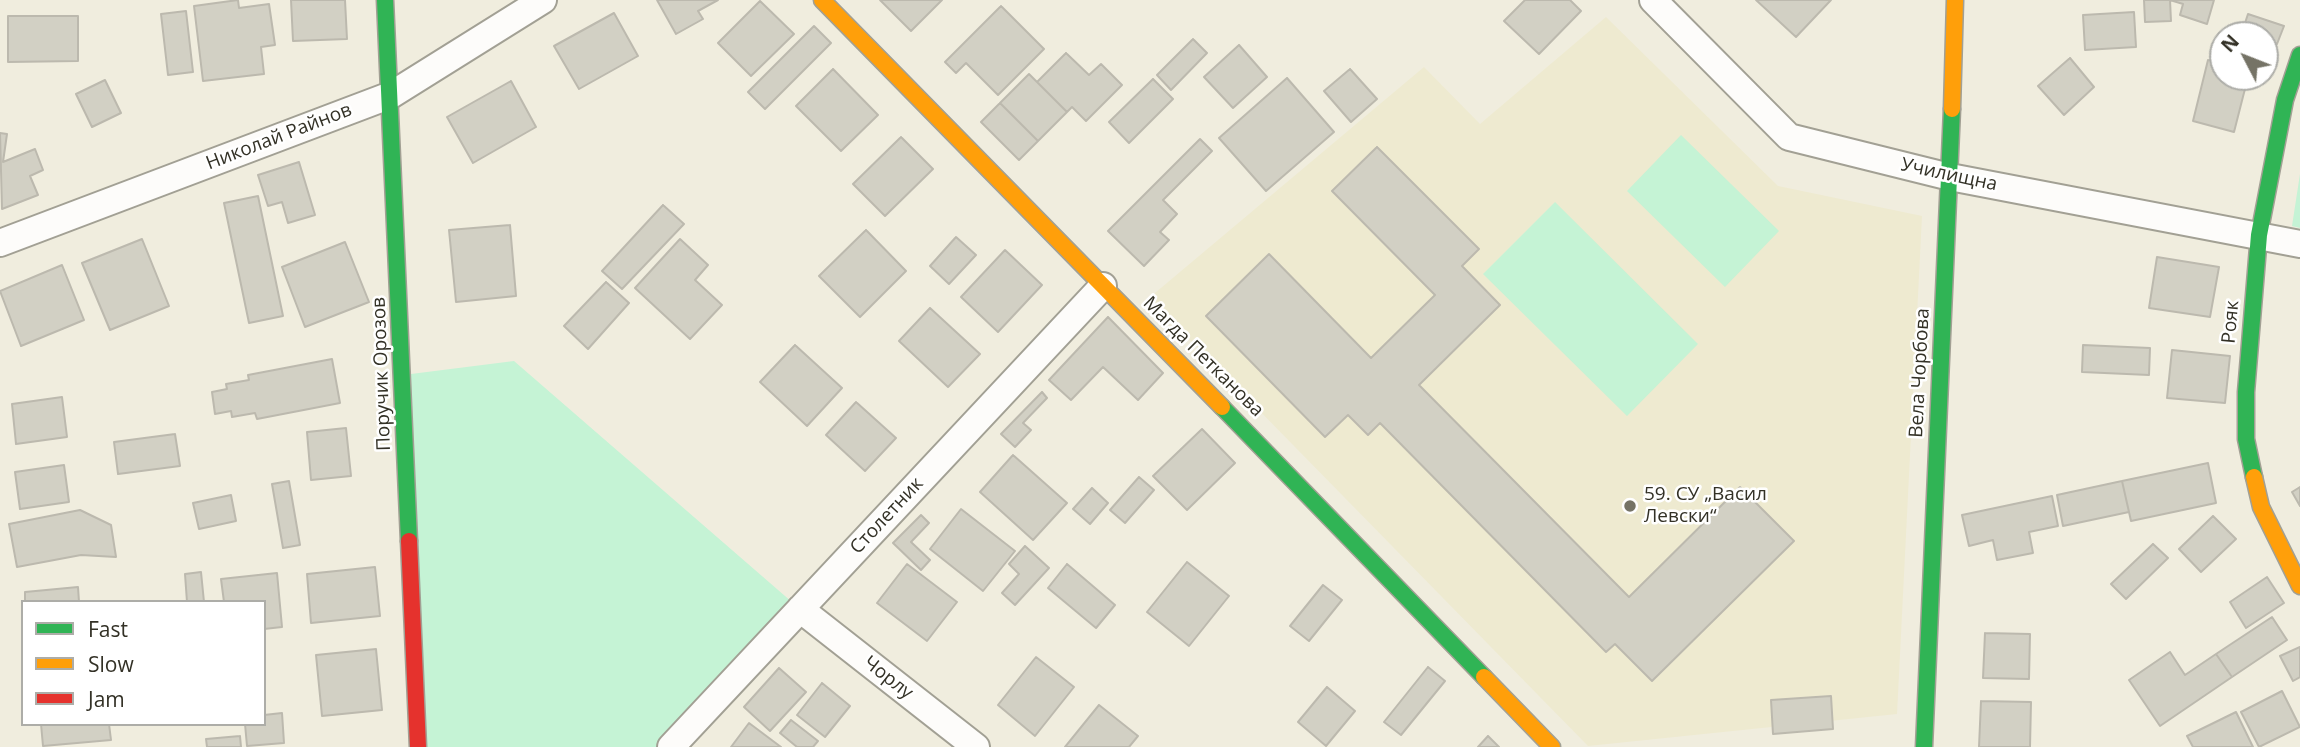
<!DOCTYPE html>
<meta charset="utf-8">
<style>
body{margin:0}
#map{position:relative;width:2300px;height:747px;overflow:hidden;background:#f0edde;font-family:"Open Sans",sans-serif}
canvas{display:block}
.legend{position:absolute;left:21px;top:600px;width:245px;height:126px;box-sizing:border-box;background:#fff;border:2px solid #adada8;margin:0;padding:9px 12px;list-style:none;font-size:21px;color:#333126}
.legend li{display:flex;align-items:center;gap:14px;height:35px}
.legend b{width:35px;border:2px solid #adada8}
.north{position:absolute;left:2209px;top:21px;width:70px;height:70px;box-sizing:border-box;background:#fff;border:2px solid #adada8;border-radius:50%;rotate:312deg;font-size:19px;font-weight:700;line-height:28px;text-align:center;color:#333126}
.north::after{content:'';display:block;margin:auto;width:24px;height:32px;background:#757366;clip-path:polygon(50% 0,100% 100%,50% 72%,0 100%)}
</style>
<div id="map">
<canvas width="2300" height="747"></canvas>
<ul class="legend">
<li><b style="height:9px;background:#30b455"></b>Fast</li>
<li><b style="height:9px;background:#ff9f0a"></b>Slow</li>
<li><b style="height:9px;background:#e5322d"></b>Jam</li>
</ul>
<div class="north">N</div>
</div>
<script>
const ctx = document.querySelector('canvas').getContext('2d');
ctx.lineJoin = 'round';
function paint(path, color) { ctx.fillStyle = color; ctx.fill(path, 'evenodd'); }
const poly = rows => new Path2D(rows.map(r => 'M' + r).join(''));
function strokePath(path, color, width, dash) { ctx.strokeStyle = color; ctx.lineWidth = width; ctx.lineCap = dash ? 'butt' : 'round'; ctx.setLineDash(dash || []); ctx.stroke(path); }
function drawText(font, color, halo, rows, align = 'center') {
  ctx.font = font + ' "Open Sans",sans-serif'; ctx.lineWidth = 5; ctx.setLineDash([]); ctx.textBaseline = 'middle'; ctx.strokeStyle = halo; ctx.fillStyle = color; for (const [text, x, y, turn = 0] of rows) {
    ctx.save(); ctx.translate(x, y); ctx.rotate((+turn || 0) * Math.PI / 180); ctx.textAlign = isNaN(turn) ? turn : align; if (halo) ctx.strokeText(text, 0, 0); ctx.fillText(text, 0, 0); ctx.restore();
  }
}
paint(poly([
 [1606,17,1778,186,1922,216,1897,714,1588,746,1149,298,1424,67,1480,124]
]), '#eeead0');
paint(poly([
 [1681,135,1779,231,1725,287,1627,191],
 [2300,174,2300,228,2292,226],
 [1555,202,1698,344,1627,416,1483,274],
 [514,361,800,609,671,747,418,747,403,375]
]), '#c5f3d5');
const building = poly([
 [238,0,239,8,269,4,275,45,261,47,264,74,203,81,194,6,238,0],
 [291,0,345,0,347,39,293,41,291,0],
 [657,0,718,0,698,11,703,19,676,34,657,0],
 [880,0,942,0,911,31,880,0],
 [1525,0,1570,0,1581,11,1539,54,1504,21,1525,0],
 [1756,0,1831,0,1796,37,1756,0],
 [2144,0,2170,0,2171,21,2145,22,2144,0],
 [2170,0,2214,0,2207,24,2180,15,2183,4,2170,0],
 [760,1,794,34,751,76,718,43,760,1],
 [1001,6,1044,49,998,95,966,63,956,73,945,62,1001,6],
 [186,11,193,72,168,75,161,14,186,11],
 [2134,12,2136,47,2085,50,2083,15,2134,12],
 [614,13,638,56,579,89,554,46,614,13],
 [2248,14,2284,26,2277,44,2265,40,2265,35,2251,35,2242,32,2248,14],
 [8,16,78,16,78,61,8,62,8,16],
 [814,26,831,43,765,109,748,92,814,26],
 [1193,39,1207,53,1171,90,1157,75,1193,39],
 [1239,45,1267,77,1233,108,1204,77,1239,45],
 [1066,53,1089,75,1101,64,1122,85,1086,121,1072,107,1067,112,1037,82,1066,53],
 [2070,58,2094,87,2064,115,2038,86,2070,58],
 [2208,60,2223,63,2223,77,2248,77,2234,132,2193,121,2208,60],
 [833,69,878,115,841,151,796,106,833,69],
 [1350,69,1377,99,1351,122,1324,91,1350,69],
 [1029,74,1067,112,1038,141,1000,103,1029,74],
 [1287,78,1334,132,1266,191,1219,138,1287,78],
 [1153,79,1173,99,1129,143,1109,122,1153,79],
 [105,80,121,113,92,127,76,94,105,80],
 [511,81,536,127,473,163,447,117,511,81],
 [1000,103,1038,141,1019,160,981,122,1000,103],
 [0,133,7,134,3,162,35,149,43,170,30,176,38,195,2,209,0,133],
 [901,137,933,169,885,216,853,184,901,137],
 [1200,139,1212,151,1163,200,1177,214,1160,232,1169,240,1144,266,1108,231,1200,139],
 [1377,147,1479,249,1462,266,1500,305,1419,385,1629,597,1740,487,1794,541,1652,681,1615,644,1606,652,1380,423,1368,435,1348,415,1325,437,1206,316,1269,254,1371,358,1435,295,1332,191,1377,147],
 [299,162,315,215,288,223,282,202,268,206,258,175,299,162],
 [258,196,283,316,249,323,224,203,258,196],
 [663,205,684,224,622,289,602,271,663,205],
 [510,225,516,296,456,302,449,230,510,225],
 [866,230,906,271,860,317,819,276,866,230],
 [956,237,976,255,949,284,930,266,956,237],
 [142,239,169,306,110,330,82,263,142,239],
 [680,239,708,265,695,280,722,305,690,339,635,288,680,239],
 [345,242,369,302,305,327,282,267,345,242],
 [1005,250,1042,285,998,332,961,297,1005,250],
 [2157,257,2219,267,2210,317,2149,308,2157,257],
 [62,265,84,320,21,346,0,291,62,265],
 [606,282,629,303,588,349,564,326,606,282],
 [930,308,980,354,948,387,899,341,930,308],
 [1108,317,1163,373,1138,400,1103,367,1071,400,1049,380,1108,317],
 [795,345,842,388,807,426,760,382,795,345],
 [2083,345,2150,348,2149,375,2082,372,2083,345],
 [2172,350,2230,356,2225,403,2167,398,2172,350],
 [332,359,340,403,257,419,255,413,232,417,231,411,215,414,212,392,227,389,226,384,249,380,248,375,332,359],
 [1042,392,1047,398,1023,423,1031,430,1015,447,1001,434,1042,392],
 [62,397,67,437,16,444,12,404,62,397],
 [856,402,896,438,865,471,826,435,856,402],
 [346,428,351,476,311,480,307,432,346,428],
 [1202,429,1235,463,1187,510,1153,476,1202,429],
 [175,434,180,466,118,474,114,442,175,434],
 [1013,455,1067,503,1033,540,980,492,1013,455],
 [2208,463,2216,503,2131,521,2122,481,2208,463],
 [64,465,69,502,20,509,15,472,64,465],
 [1139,477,1154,490,1125,523,1110,510,1139,477],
 [289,481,300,545,283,548,272,484,289,481],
 [2122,481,2129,512,2063,526,2057,495,2122,481],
 [2300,487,2300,506,2292,492,2300,487],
 [1092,488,1108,503,1090,524,1073,509,1092,488],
 [231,495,236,521,199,529,193,503,231,495],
 [2052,496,2058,526,2029,532,2033,553,1997,560,1993,540,1969,546,1962,515,2052,496],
 [961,509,1015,551,983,591,930,549,961,509],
 [80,510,111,525,116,557,81,555,17,567,9,524,80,510],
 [921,515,929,523,911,542,930,560,921,570,893,543,921,515],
 [2213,516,2236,539,2201,572,2179,549,2213,516],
 [2153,544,2168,558,2126,599,2111,584,2153,544],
 [1025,546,1049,568,1015,605,1002,593,1019,574,1009,564,1025,546],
 [1187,562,1229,596,1189,646,1147,612,1187,562],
 [907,564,957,602,927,641,877,603,907,564],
 [1067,564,1115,605,1096,628,1048,588,1067,564],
 [375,567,380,616,311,623,307,574,375,567],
 [201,572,204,602,187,602,185,574,201,572],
 [277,573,282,627,264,629,264,602,224,602,221,579,277,573],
 [2267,577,2284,603,2246,628,2230,602,2267,577],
 [1323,585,1342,600,1309,641,1290,626,1323,585],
 [78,587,79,602,25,602,25,592,78,587],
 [2272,617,2287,640,2232,677,2216,654,2272,617],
 [1985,633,2030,634,2029,679,1983,678,1985,633],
 [2300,647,2300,677,2293,681,2280,656,2300,647],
 [376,649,382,710,322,716,316,655,376,649],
 [2170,652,2185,675,2216,654,2232,677,2160,726,2129,680,2170,652],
 [1036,657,1074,687,1035,736,998,705,1036,657],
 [1428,667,1445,681,1401,735,1384,722,1428,667],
 [779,668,806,692,770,731,744,707,779,668],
 [822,683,850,706,825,737,797,715,822,683],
 [1327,687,1355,711,1326,746,1298,722,1327,687],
 [2282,691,2300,727,2259,747,2241,712,2282,691],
 [1831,696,1833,729,1773,734,1771,700,1831,696],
 [1981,701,2031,702,2030,747,1979,747,1981,701],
 [1099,705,1138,736,1129,747,1065,747,1099,705],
 [2236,712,2253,747,2193,747,2187,736,2236,712],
 [282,713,284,743,247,746,245,724,264,724,264,715,282,713],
 [791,720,818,741,813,747,797,747,780,733,791,720],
 [749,723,781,747,731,747,749,723],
 [41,724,109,724,111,740,43,746,41,724],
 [240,736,241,747,207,747,206,739,240,736],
 [1488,736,1499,747,1478,747,1488,736]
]);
paint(building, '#d2d0c4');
strokePath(building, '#bcb9ae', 2);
const street = poly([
 [1653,0,1789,137,1950,177,2300,244],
 [0,243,391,95,543,0],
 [800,609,976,747],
 [671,747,1103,286]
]);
const fast = poly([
 [385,0,409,541],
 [1222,407,1484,677],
 [2254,477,2246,439,2246,392,2259,235,2285,100,2300,55],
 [1924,747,1952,109]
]);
const slow = poly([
 [822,0,1222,407],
 [1952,109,1955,0],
 [2254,477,2261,507,2300,586],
 [1484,677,1552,747]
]);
const jam = poly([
 [409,541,418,747]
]);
strokePath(street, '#a2a094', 30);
strokePath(fast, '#a2a094', 19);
strokePath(slow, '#a2a094', 19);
strokePath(jam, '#a2a094', 19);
strokePath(street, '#fdfcfa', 26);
strokePath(fast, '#30b455', 16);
strokePath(slow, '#ff9f0a', 16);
strokePath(jam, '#e5322d', 16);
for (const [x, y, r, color] of [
 [1630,506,7,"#757366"]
]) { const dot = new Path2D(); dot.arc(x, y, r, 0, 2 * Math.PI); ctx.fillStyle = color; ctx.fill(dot); strokePath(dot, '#fff', 2.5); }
drawText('19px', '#333126', '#fff', [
 ["Николай Райнов",279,137,-21],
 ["Училищна",1949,175,12],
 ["Рояк",2231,322,-85],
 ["Магда Петканова",1203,357,45],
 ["Вела Чорбова",1920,373,-87],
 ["Поручик Орозов",382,374,-92],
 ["Столетник",887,516,-47],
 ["Чорлу",888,678,38]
]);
drawText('19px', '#333126', '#fff', [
 ["59. СУ „Васил",1644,495],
 ["Левски“",1644,517]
], 'left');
</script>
